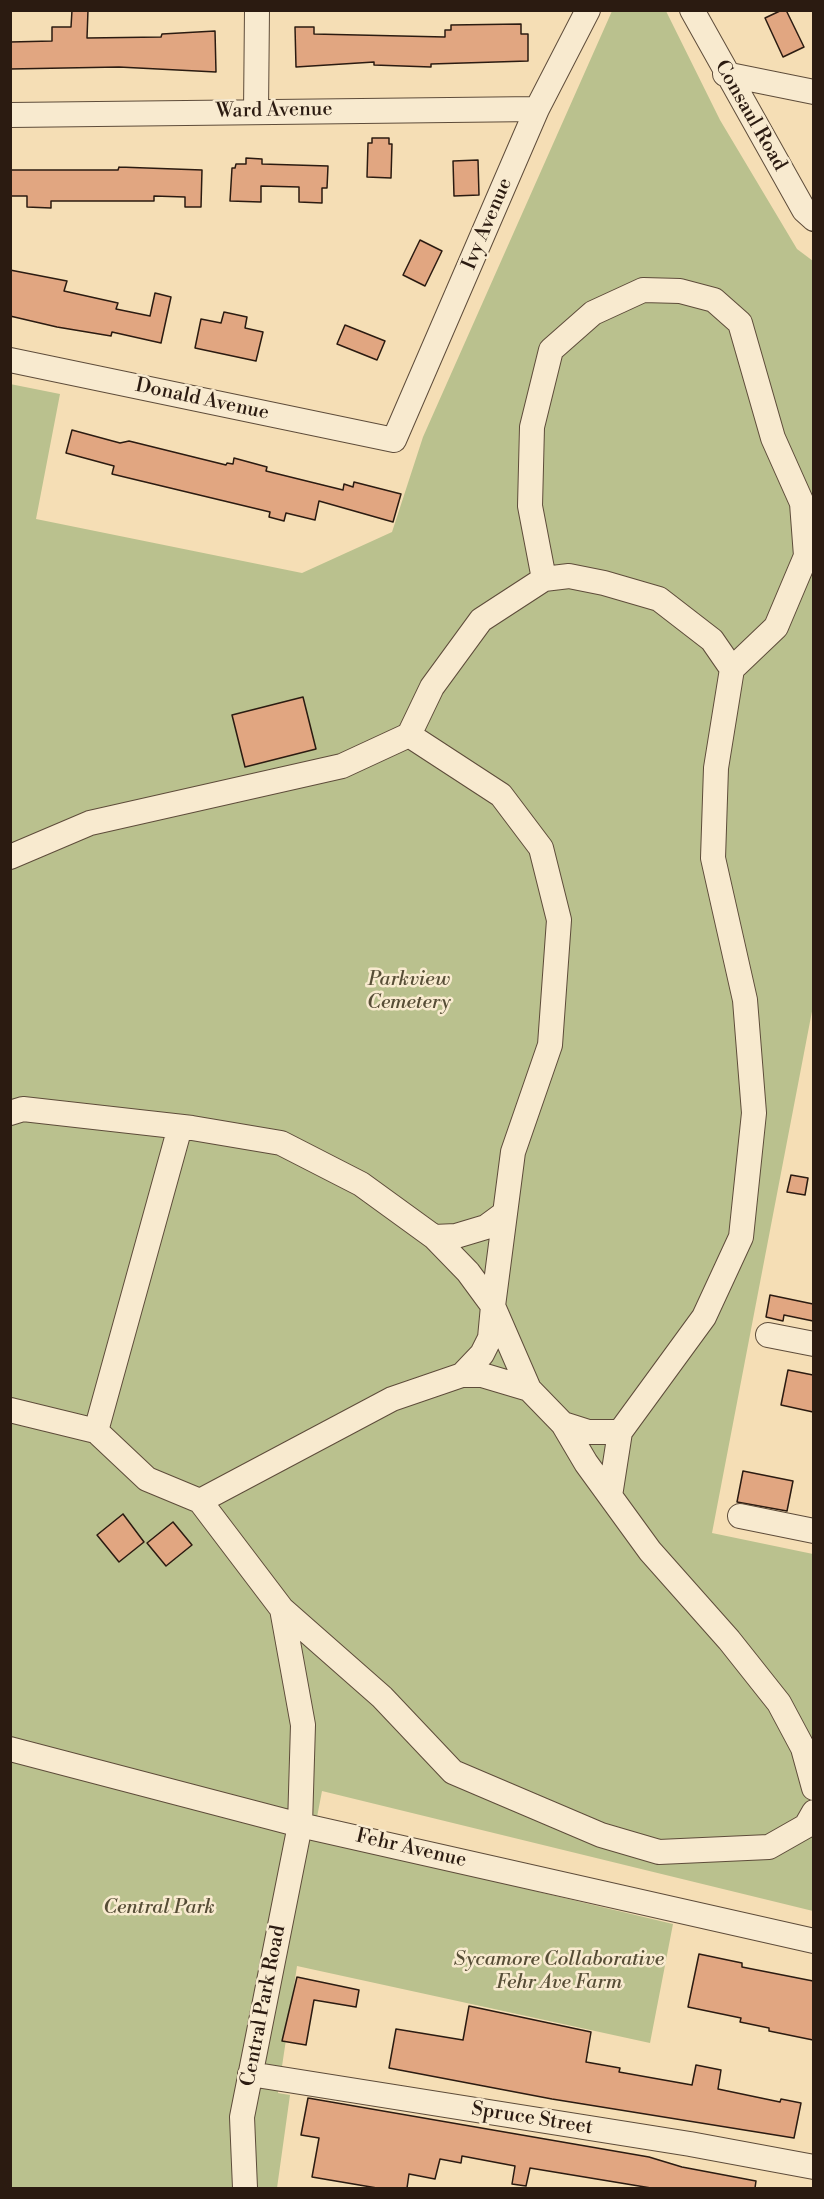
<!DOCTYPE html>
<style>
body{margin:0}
#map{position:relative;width:824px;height:2199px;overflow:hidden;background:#f5deb5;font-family:"Libre Bodoni",serif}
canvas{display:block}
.frame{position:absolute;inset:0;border:12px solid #2b1b11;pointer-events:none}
</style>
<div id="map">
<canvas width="824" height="2199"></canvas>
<div class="frame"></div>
</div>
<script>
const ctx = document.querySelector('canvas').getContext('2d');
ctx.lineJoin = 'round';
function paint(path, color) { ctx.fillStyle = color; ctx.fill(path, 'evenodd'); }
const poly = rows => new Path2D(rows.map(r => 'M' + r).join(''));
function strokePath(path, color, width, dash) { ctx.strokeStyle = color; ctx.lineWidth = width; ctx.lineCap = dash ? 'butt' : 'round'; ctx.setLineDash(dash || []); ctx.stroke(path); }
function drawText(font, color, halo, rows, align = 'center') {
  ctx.font = font + ' "Libre Bodoni",serif'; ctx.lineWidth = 5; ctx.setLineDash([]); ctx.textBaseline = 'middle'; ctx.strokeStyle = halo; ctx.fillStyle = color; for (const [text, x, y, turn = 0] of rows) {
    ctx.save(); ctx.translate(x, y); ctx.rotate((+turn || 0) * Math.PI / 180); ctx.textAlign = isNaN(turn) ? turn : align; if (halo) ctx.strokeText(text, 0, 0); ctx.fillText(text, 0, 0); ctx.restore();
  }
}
paint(poly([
 [612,11,666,11,720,120,797,249,813,261,813,1006,712,1533,813,1554,813,1911,322,1791,313,1838,673,1924,650,2043,297,1966,278,2093,290,2095,277,2188,11,2188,10,384,60,394,36,519,302,573,392,532,423,437]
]), '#bac18e');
const building = poly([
 [72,10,88,10,87,38,161,37,162,34,215,31,216,72,119,67,10,69,10,42,52,41,52,27,71,27,72,10],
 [782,10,786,10,804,47,783,57,765,18,782,10],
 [521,24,521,34,528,34,528,61,431,64,431,67,374,65,374,62,296,67,295,27,314,27,314,34,445,37,445,30,451,30,451,25,521,24],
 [372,138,389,138,389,144,392,144,391,178,367,177,368,143,372,143,372,138],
 [246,158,262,159,262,164,328,166,327,188,322,188,322,203,299,202,299,187,261,186,261,202,230,201,232,168,235,168,236,164,246,164,246,158],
 [478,160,479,195,454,196,453,161,478,160],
 [119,167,202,170,201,207,185,207,185,197,154,196,154,201,51,201,51,208,27,207,27,196,10,196,10,170,118,170,119,167],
 [420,240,442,251,425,286,403,275,420,240],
 [10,270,67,281,64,291,118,303,116,309,150,316,155,293,171,297,161,343,112,332,111,336,57,327,10,316,10,270],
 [224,312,247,317,245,328,263,332,256,361,195,348,201,319,221,323,224,312],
 [345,325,385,341,377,360,337,344,345,325],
 [72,430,120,443,129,441,226,465,227,463,233,464,234,458,267,467,266,471,343,490,344,484,353,487,354,482,401,494,393,522,319,501,315,520,286,513,284,521,269,517,270,512,112,474,114,466,66,453,72,430],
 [303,697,316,749,245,767,232,715,303,697],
 [791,1175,808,1178,805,1195,787,1192,791,1175],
 [770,1295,813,1304,813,1321,784,1315,783,1321,766,1317,770,1295],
 [788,1370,813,1375,813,1412,781,1405,788,1370],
 [743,1471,793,1481,787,1511,737,1502,743,1471],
 [123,1514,144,1542,119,1562,97,1535,123,1514],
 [173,1522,192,1545,166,1566,147,1543,173,1522],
 [699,1954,742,1963,742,1967,813,1981,813,2040,769,2031,769,2028,740,2022,741,2018,688,2007,699,1954],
 [297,1977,359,1990,356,2007,314,2000,306,2045,282,2041,297,1977],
 [469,2006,591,2032,586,2062,620,2068,619,2072,692,2085,696,2065,721,2070,718,2089,780,2102,781,2099,801,2103,794,2138,552,2099,389,2068,396,2029,463,2040,469,2006],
 [308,2098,649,2157,682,2167,756,2181,755,2188,651,2188,530,2168,526,2186,512,2184,515,2166,462,2156,461,2163,440,2159,435,2179,409,2174,407,2188,377,2188,312,2177,319,2138,301,2135,308,2098]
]);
paint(building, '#e1a681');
strokePath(building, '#2b1b11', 1.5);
const minor = poly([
 [692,10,804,210,814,219],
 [725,74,814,92],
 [256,111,257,10],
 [10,115,537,109],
 [10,360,394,440,537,109,588,10],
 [544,579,530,506,532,427,551,350,593,313,643,290,680,291,714,300,740,323,773,438,802,503,806,556,776,627,732,669],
 [409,735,432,687,481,620,544,579,569,576,604,583,659,599,712,640,732,669,716,768,713,858,745,1000,754,1113,741,1237,704,1317,620,1432,610,1496],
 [10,857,90,823,342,766,409,735,501,795,541,848,559,920,550,1045,513,1152,493,1306,529,1389,563,1424,588,1432,620,1432],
 [10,1113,23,1109,192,1128,281,1143,361,1184,434,1237,456,1236,486,1227,505,1213],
 [434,1237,468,1272,493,1306,490,1338,482,1354,462,1375],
 [768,1335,814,1344],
 [10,1410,96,1431,147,1479,200,1501,282,1609,303,1725,300,1825,242,2117,245,2188],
 [563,1424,586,1463,650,1551,729,1640,779,1703,803,1748,814,1788],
 [96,1431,180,1127],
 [200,1501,392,1399,462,1375,482,1375,529,1389],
 [740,1516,814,1531],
 [282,1609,382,1697,453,1772,601,1835,659,1852,769,1847,806,1826,814,1812],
 [10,1749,300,1825,814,1941],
 [250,2074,690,2144,814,2167]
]);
strokePath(minor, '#5e4c3a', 26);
strokePath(minor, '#f8eacf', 24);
drawText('20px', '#2b1b11', '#f8eacf', [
 ["Ward Avenue",274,111,-1],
 ["Consaul Road",750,116,60],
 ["Ivy Avenue",488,224,-67],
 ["Donald Avenue",202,400,12],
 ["Fehr Avenue",411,1849,13],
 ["Central Park Road",264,2006,-79],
 ["Spruce Street",532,2119,9]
]);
drawText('italic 20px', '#564d36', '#f8eacf', [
 ["Parkview",409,980],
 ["Cemetery",409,1003],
 ["Central Park",159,1908],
 ["Sycamore Collaborative",559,1960],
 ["Fehr Ave Farm",559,1983]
]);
</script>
